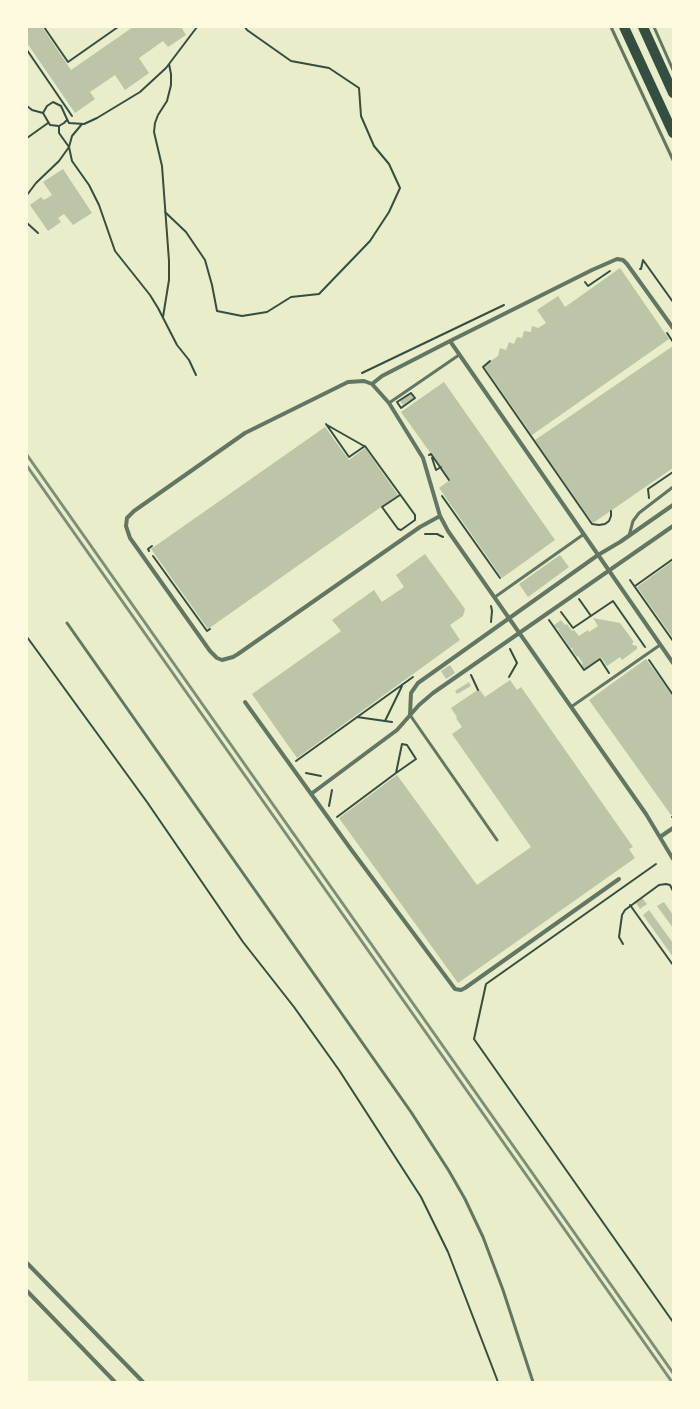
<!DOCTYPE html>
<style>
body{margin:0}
#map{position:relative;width:700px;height:1409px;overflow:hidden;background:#e9edc9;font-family:"PT Sans Narrow",sans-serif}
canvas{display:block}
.frame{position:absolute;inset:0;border:28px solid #fefae0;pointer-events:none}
</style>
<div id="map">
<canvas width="700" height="1409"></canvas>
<div class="frame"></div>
</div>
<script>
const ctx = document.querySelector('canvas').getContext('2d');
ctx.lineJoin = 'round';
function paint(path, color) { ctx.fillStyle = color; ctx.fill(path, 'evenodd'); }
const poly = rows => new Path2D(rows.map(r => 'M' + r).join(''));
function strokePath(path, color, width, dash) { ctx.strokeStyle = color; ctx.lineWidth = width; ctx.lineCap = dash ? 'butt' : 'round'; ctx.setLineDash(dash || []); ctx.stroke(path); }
paint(poly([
 [27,27,42,27,71,70,133,27,181,27,186,35,168,47,163,41,139,58,149,73,125,90,115,75,90,92,95,99,75,113,27,43],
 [63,169,92,213,73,225,64,214,58,218,61,222,48,231,30,205,41,197,44,200,52,195,43,182],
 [620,268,669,339,532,435,484,366,498,356,500,348,506,350,509,342,514,344,517,337,522,338,524,331,531,332,532,326,538,328,546,323,537,310,558,296,565,307],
 [673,346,673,468,593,523,535,440],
 [444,382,555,540,502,578,439,488,450,480,401,412],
 [411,393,414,398,403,405,400,401],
 [325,427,349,460,365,448,398,495,208,629,151,549],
 [425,554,465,609,463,616,450,625,460,640,297,758,252,694,341,631,332,620,374,590,382,602,404,587,396,575],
 [560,555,569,567,528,597,519,584],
 [673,561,673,638,637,587],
 [593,618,620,623,634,642,632,643,633,645,637,646,637,649,622,660,620,657,607,666,601,657,585,669,582,665,583,664,578,656,577,657,572,650,573,649,572,648,571,649,558,630,559,629,558,628,557,629,554,625,561,620,565,625,567,624,572,631,574,630,579,636,588,630,589,632,598,626],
 [646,659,673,697,673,814,671,815,589,700],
 [450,665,455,673,446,679,441,671],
 [510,680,517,690,521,687,633,847,629,849,635,858,458,983,339,818,397,775,477,885,531,847,452,734,462,727,456,718,457,717,451,708,479,689,485,697],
 [469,682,471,686,457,694,455,691],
 [642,898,647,904,640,909,636,903],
 [664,902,673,915,673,928,657,906],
 [649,910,673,943,673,957,643,915]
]), '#bcc5a7');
strokePath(poly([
 [44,27,68,62,118,27],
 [27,50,72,116],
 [27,106,32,110,43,113],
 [67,120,64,123,59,126,50,125,43,113,47,106,53,102,61,106,66,117,69,123,84,124,97,118,140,92,166,68,197,27],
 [59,126,59,133,69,147,72,161,89,185,99,205,115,251,150,295,158,308,177,345,189,360,196,375],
 [27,138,48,123],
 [27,195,36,183,59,161,69,147,72,136,82,124],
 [165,212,186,232,205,260,212,285,217,311,242,316,267,312,291,297,319,294,370,241,389,212,400,188,389,164,374,146,361,116,359,88,329,68,291,61,247,30,245,27],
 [27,223,38,233],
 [640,269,641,269,643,260,673,302],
 [585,282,588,286,610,271],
 [163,317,169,280,169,261,162,166,154,132,155,123,158,115,167,101,171,85,171,74,169,64],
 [667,333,673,342],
 [490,361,483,367,592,524,599,525,605,524,609,521,611,516,611,511],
 [362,373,504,305],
 [411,393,415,398,401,408,397,402,411,393],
 [326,424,349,457,365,446,415,515,415,520,401,530,398,529,382,507,400,495],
 [327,425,364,446],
 [429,455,431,454,449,480],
 [432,458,436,470,441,467],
 [442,496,500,578],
 [649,498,648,489,673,472],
 [425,534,437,534,443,537],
 [149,551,148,549,152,546],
 [153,556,207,631,210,629],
 [630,580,673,641],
 [635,586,673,559],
 [579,599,591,616],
 [491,606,492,611,491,622],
 [561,612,573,628,613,601,645,647],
 [549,620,584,670,600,659,609,673],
 [27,637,147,802,243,942,294,1007,339,1070,421,1197,448,1252,498,1382],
 [649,660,673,695],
 [471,675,478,690],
 [509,677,517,663,510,649],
 [357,717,385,721,402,686],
 [385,721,392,722],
 [296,761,413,677],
 [306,773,321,776],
 [329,806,332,790],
 [337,817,396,773,416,759,407,745,402,744,396,773],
 [672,817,673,817],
 [656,864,486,984,474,1039,673,1322],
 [630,905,673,965],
 [623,944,619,937,622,915,625,910,659,885,666,884,670,885,673,891]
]), '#344e41', 2);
strokePath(poly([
 [611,27,673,160],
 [654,27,673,70],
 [389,403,459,355],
 [629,536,633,521,639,513,673,487],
 [495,597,584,534],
 [67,623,411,1112,449,1171,465,1199,483,1237,503,1290,533,1382],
 [571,707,660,645],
 [410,715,497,840]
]), '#617663', 3);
strokePath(poly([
 [450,341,673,663],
 [372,384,382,376,450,341,592,270,617,259,623,260,627,264,673,328],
 [440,516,420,527,238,654,233,657,222,660,217,658,210,651,135,545,130,538,126,526,127,518,134,511,245,433,348,382,364,381,372,384,389,403,423,458,440,516,448,531,646,814,673,859],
 [245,702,350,848,455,989,461,990,465,988,619,879],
 [410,715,411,693,418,683,598,555,620,542,673,505],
 [311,794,397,730,419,705,433,693,673,526],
 [660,837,673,828],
 [27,1263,143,1382],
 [27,1291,115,1382]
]), '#617663', 4);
strokePath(poly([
 [624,27,673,133],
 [643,27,673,93]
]), '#344e41', 10);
strokePath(poly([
 [27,455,673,1373],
 [27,466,672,1382]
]), '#7c8e77', 3);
</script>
